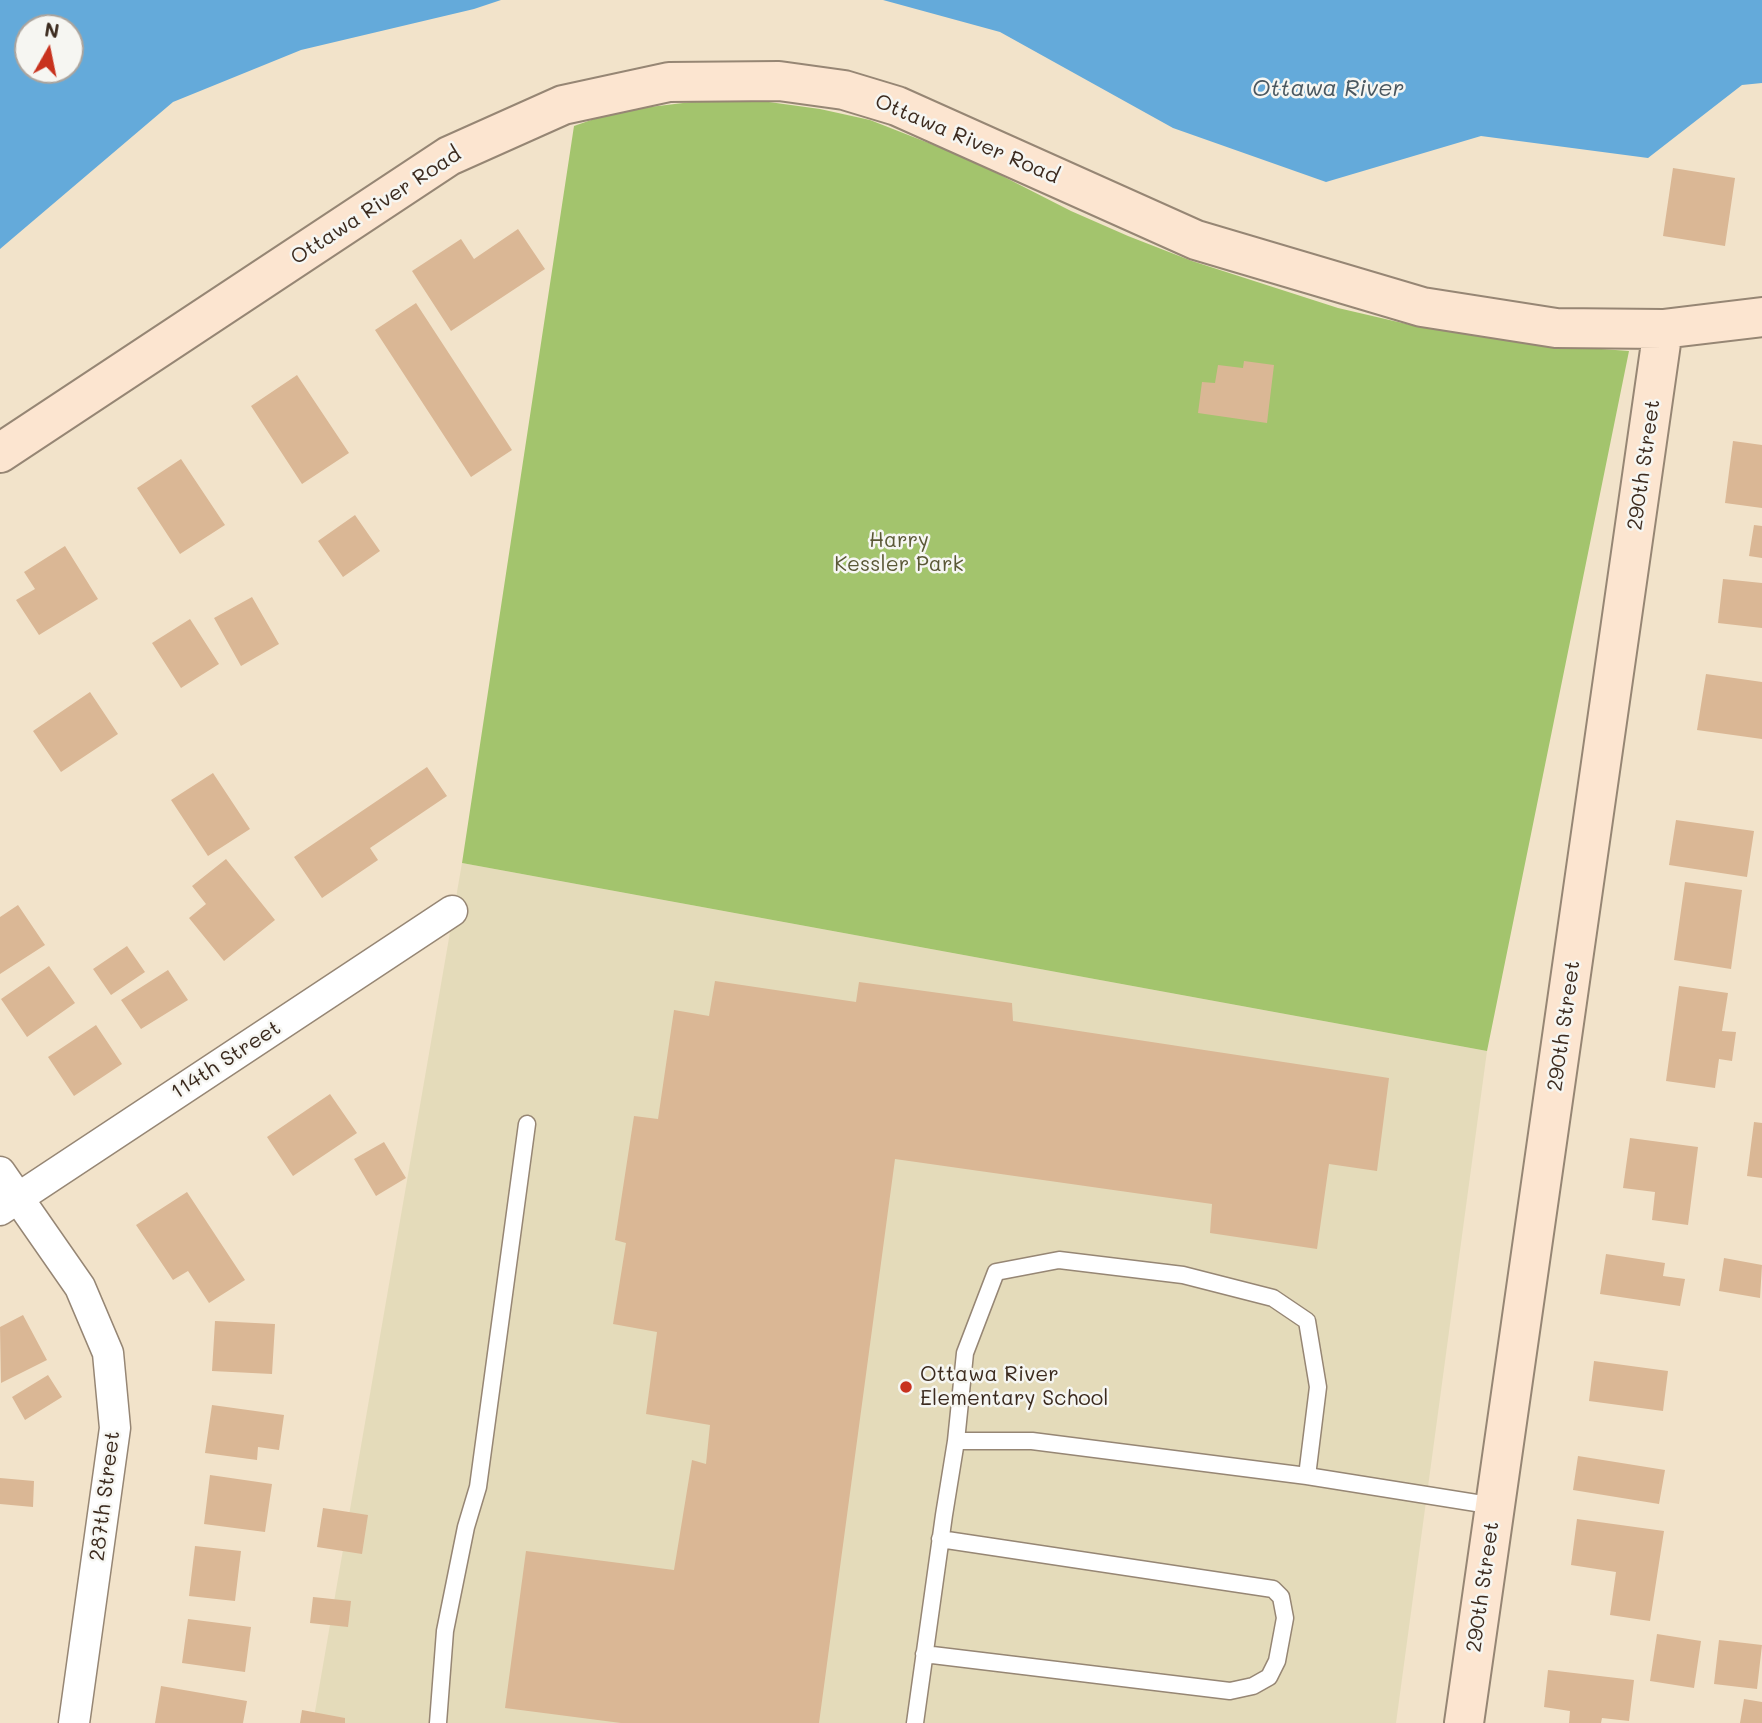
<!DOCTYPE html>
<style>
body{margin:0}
#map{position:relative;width:1762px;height:1723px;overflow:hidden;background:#f2e3ca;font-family:Mali,sans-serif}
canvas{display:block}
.north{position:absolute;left:14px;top:14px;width:70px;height:70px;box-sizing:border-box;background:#f6f6f2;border:2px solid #aba49d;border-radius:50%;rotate:9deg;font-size:19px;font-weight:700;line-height:28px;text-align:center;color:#3b2a1e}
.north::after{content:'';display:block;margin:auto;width:24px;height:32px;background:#c8321e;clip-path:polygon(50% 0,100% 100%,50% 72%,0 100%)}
</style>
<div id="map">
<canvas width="1762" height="1723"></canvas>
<div class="north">N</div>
</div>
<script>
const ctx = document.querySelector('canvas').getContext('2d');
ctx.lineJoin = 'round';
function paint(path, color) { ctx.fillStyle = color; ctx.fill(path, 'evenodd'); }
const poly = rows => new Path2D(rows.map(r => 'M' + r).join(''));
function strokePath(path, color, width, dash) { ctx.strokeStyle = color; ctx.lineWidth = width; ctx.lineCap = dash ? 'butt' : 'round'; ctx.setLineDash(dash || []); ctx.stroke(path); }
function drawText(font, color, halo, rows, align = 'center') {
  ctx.font = font + ' Mali,sans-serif'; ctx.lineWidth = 5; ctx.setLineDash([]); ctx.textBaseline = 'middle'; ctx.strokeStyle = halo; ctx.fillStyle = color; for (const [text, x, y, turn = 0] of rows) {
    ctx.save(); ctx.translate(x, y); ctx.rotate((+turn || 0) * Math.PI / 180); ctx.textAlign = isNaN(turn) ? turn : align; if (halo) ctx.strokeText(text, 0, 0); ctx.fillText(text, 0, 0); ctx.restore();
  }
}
paint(poly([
 [462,863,1487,1051,1396,1723,313,1723]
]), '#e4dbba');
paint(poly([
 [716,99,769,102,820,109,870,120,967,158,1071,211,1128,236,1192,261,1338,308,1411,325,1476,336,1534,344,1629,351,1487,1051,462,863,574,126,617,111]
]), '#a3c46d');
paint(poly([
 [0,0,501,0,474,9,301,50,173,102,0,249],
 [70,28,70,70,28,70,28,28],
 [883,0,1762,0,1762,83,1742,85,1648,158,1481,136,1326,182,1173,128,1000,32]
]), '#64aada');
paint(poly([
 [1673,168,1735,178,1725,246,1663,236],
 [518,229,545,269,451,331,412,271,461,239,474,259],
 [416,303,512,450,471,477,375,330],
 [1244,361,1274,365,1267,423,1198,413,1202,382,1215,383,1218,365,1243,368],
 [297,375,349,453,302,484,251,406],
 [1733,441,1762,445,1762,508,1725,503],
 [181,459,225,525,180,554,137,488],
 [355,515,380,551,343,577,318,541],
 [1754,525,1762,526,1762,558,1749,556],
 [65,546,98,599,39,635,16,600,35,589,24,572],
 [1723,579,1762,583,1762,628,1718,623],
 [252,597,279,644,241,666,214,618],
 [190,619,219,664,181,688,152,643],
 [1706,674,1762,682,1762,739,1697,730],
 [90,692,118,734,61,772,33,731],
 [427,767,447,796,370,848,378,860,322,898,294,857],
 [213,773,250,829,208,856,171,800],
 [1676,820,1754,831,1747,877,1669,865],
 [226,859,275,920,224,961,189,918,206,904,192,886],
 [1685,882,1742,890,1731,969,1674,960],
 [18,905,45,945,0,974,0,917],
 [127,946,145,972,111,995,93,969],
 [49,966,75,1003,27,1037,1,999],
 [168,970,188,1000,141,1029,121,1000],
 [715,981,856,1002,859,982,1012,1003,1013,1021,1389,1078,1377,1171,1329,1164,1317,1249,1210,1233,1212,1204,895,1159,819,1723,621,1723,505,1708,526,1551,674,1570,692,1460,706,1464,710,1425,646,1414,657,1332,613,1324,626,1243,615,1240,634,1116,658,1119,674,1010,709,1016],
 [1679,986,1728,993,1722,1031,1736,1032,1732,1061,1719,1059,1715,1088,1666,1081],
 [96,1025,122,1064,74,1096,48,1057],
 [330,1094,357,1133,293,1176,267,1137],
 [1754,1122,1762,1123,1762,1178,1747,1176],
 [1630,1138,1698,1147,1688,1225,1652,1220,1655,1192,1623,1188],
 [384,1142,406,1178,376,1196,354,1159],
 [187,1192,245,1280,209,1303,188,1271,173,1280,136,1225],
 [1606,1254,1665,1263,1663,1276,1685,1279,1680,1306,1600,1294],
 [1724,1258,1762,1265,1760,1298,1719,1291],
 [23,1315,47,1360,1,1383,0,1327],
 [215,1321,275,1324,272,1374,212,1371],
 [1594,1361,1668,1371,1663,1411,1589,1401],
 [48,1375,62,1397,25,1420,12,1397],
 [212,1405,284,1415,279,1450,258,1447,257,1460,205,1453],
 [1578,1456,1665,1470,1659,1504,1573,1490],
 [210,1475,272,1484,265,1532,204,1524],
 [0,1478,34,1481,33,1507,0,1504],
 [323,1508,368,1515,362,1554,317,1547],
 [1577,1519,1664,1531,1650,1621,1610,1615,1616,1572,1571,1565],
 [195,1546,241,1551,235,1601,189,1596],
 [313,1597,351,1601,348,1627,310,1623],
 [188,1619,251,1627,245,1672,182,1663],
 [1657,1634,1701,1641,1694,1688,1650,1681],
 [1719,1640,1762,1645,1757,1689,1714,1684],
 [1548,1670,1634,1680,1629,1721,1602,1718,1601,1723,1569,1723,1570,1711,1544,1707],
 [161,1686,247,1701,243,1723,155,1723],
 [1744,1699,1762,1702,1762,1723,1740,1723],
 [302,1710,345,1718,345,1723,300,1723]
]), '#dab795');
const lane = poly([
 [956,1441,965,1353,996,1272,1059,1260,1183,1275,1273,1298,1307,1321,1318,1387,1307,1476],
 [924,1654,1230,1691,1253,1686,1269,1677,1277,1661,1285,1618,1281,1597,1273,1589,940,1539],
 [438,1723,445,1631,466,1527,478,1487,527,1124],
 [915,1723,944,1515,956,1441,1032,1441,1307,1476,1495,1506]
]);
const street = poly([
 [0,1172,80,1287,108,1353,115,1428,74,1723],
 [0,1210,452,911]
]);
const secondary = poly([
 [0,453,449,156,563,105,669,82,779,81,844,90,897,106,1196,240,1422,307,1556,328,1663,329,1762,317],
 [1464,1723,1663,329]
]);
strokePath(lane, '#968674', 19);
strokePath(street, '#968674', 33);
strokePath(secondary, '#968674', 42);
strokePath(lane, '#fff', 16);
strokePath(street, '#fff', 30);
strokePath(secondary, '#fce5d0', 38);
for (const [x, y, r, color] of [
 [906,1387,7,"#c8321e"]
]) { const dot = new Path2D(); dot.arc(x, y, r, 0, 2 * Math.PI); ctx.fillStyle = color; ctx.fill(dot); strokePath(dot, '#f6f6f2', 2.5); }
drawText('21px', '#3b2a1e', '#f6f6f2', [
 ["Ottawa River Road",967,139,23],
 ["Ottawa River Road",376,206,-33],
 ["290th Street",1644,465,-82],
 ["290th Street",1564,1026,-82],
 ["114th Street",226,1060,-33],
 ["287th Street",105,1496,-83],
 ["290th Street",1483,1587,-82]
]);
drawText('21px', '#5a5836', '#f6f6f2', [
 ["Harry",899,541],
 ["Kessler Park",899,565]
]);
drawText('21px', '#3b2a1e', '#f6f6f2', [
 ["Ottawa River",920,1375],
 ["Elementary School",920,1399]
], 'left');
drawText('italic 23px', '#495760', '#f6f6f2', [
 ["Ottawa River",1328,89]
]);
</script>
